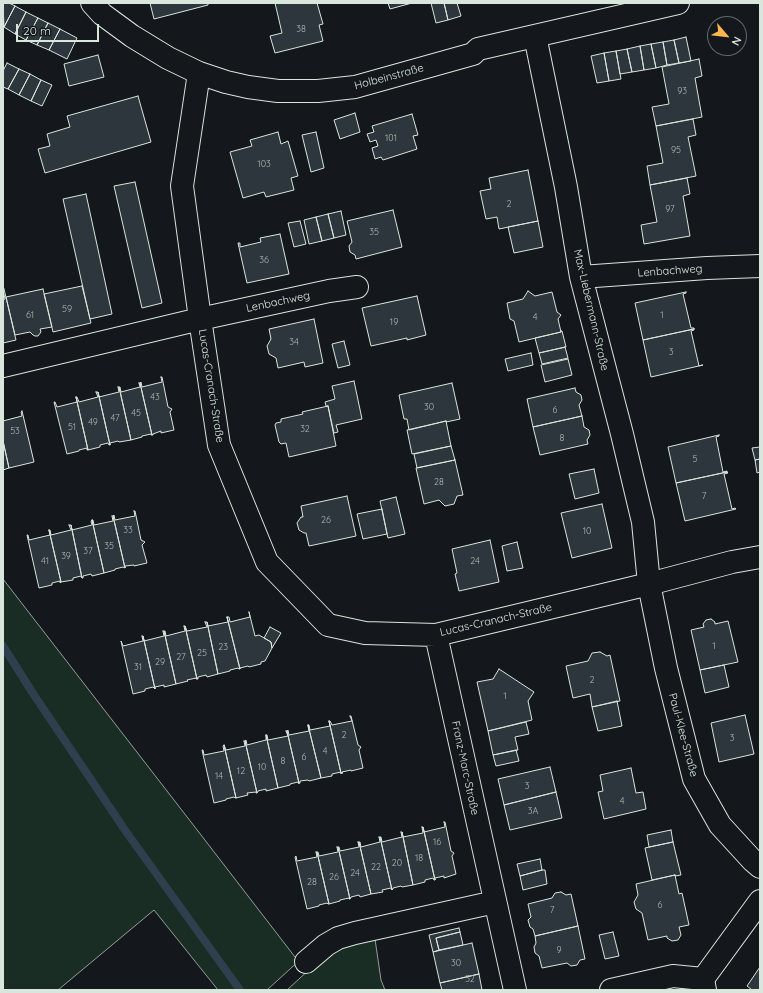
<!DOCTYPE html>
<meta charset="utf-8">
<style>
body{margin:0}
#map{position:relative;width:763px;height:993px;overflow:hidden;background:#14181c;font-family:Quicksand,sans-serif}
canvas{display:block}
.frame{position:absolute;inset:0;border:4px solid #d8e6dc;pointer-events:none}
.north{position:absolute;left:707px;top:16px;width:40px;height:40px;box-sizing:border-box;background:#14181c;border:1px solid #626a69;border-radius:50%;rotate:118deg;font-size:11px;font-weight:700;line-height:16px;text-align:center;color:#d8e6dc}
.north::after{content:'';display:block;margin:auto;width:14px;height:18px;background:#ffb74d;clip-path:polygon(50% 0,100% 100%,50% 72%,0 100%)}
.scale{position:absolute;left:16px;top:24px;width:83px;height:18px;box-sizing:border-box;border:2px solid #d8e6dc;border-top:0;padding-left:5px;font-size:12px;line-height:14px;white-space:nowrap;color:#d8e6dc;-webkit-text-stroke:3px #14181c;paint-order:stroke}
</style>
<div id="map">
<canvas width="763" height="993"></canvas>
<div class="frame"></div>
<div class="north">N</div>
<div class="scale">20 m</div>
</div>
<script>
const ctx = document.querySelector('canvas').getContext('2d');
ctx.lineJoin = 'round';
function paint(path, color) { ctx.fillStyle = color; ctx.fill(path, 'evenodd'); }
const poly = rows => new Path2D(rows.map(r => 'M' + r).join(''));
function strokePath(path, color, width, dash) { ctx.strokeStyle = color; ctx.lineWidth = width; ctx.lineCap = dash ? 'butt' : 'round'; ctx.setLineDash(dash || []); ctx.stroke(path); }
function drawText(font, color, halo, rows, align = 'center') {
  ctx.font = font + ' Quicksand,sans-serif'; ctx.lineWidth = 3; ctx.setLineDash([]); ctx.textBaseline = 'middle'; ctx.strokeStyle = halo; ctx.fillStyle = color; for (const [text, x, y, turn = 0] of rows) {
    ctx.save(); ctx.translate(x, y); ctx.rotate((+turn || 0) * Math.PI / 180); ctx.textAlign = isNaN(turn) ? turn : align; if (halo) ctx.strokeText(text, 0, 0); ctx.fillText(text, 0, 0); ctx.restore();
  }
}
const green = poly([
 [3,579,191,822,295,957,301,959,267,990,218,990,154,910,58,990,3,990,3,579],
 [375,939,381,980,385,990,287,990,312,967,347,944,375,939]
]);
paint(green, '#1a2d24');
strokePath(green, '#939e99', 1);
strokePath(poly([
 [3,646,34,695,127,833,240,990]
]), '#2f3f4d', 8);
const building = poly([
 [3,3,9,3,15,6,4,27,3,3],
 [150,3,208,3,208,5,154,19,150,3],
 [275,3,317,3,323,24,319,25,323,41,275,53,270,36,282,33,275,3],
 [388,3,412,3,390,9,388,3],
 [431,3,444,3,448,20,436,23,431,3],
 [444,3,457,3,461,16,448,20,444,3],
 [15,6,26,12,15,34,4,27,15,6],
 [26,12,38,18,26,40,15,34,26,12],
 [38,18,48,23,37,45,26,40,38,18],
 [48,23,60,29,49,50,37,45,48,23],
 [60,29,77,38,67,59,49,50,60,29],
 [686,37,691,61,679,63,674,40,686,37],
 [674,40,679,63,667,65,663,42,674,40],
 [663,42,667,65,656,68,651,44,663,42],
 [651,44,656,68,644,70,640,46,651,44],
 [640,46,644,70,632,72,627,49,640,46],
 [627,49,632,72,620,74,616,51,627,49],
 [616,51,621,79,609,81,604,53,616,51],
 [604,53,609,81,597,83,591,56,604,53],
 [98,55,104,77,69,86,64,64,98,55],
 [699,59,702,76,695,78,702,117,656,126,652,107,669,104,662,67,699,59],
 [7,63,19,69,8,89,3,87,3,71,7,63],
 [19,69,30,74,19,95,8,89,19,69],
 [30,74,41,80,31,101,19,95,30,74],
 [41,80,52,85,42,106,31,101,41,80],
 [138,96,151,142,45,173,38,149,50,146,47,134,70,127,67,116,138,96],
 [355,113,360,132,340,139,334,120,355,113],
 [412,114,418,135,413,136,417,149,383,160,381,157,375,159,372,148,378,146,376,140,370,142,367,134,374,132,372,126,412,114],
 [693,119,696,135,688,137,696,176,650,185,647,166,663,163,656,126,693,119],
 [278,132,281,144,288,141,298,176,291,178,294,190,266,197,264,192,243,198,230,152,252,146,250,140,278,132],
 [316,132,324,168,311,172,302,135,316,132],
 [528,170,538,221,499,229,497,217,486,219,480,191,491,189,489,178,528,170],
 [687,178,690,194,683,196,690,236,644,244,641,225,657,222,650,185,687,178],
 [135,182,162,303,142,308,114,186,135,182],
 [86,194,112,314,90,319,63,199,86,194],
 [393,210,402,247,356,259,355,255,350,252,349,246,352,242,347,221,393,210],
 [341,211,346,235,334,238,328,214,341,211],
 [328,214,334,238,322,241,316,217,328,214],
 [316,217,322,241,309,244,304,220,316,217],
 [300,221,306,244,294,247,288,223,300,221],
 [538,221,543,247,514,253,508,227,538,221],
 [280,234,289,274,247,283,238,243,240,243,240,247,261,242,260,238,280,234],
 [82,286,91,323,53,332,44,294,82,286],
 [4,289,16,340,3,343,3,300,5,299,3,290,4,289],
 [43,289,52,327,40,329,41,332,38,336,35,336,33,335,30,332,15,335,6,297,43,289],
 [528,291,535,296,552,292,557,312,561,315,558,319,561,332,519,342,514,321,510,319,507,303,523,299,528,291],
 [686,292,686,293,683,294,691,328,694,328,694,329,643,340,635,303,686,292],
 [417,296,426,335,407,340,407,338,371,346,362,308,417,296],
 [314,319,323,363,305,367,304,362,278,368,276,358,269,354,267,346,271,339,269,329,314,319],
 [694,329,694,330,691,331,699,366,702,365,703,365,651,377,643,340,694,329],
 [561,331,562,331,566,347,539,353,535,338,561,332,561,331],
 [344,341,350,365,338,368,332,344,344,341],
 [565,347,568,358,542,364,539,353,565,347],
 [531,353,533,365,508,371,505,359,531,353],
 [568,359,572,375,545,382,541,365,568,359],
 [161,377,162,377,168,407,172,409,170,412,174,430,161,433,161,431,153,434,153,435,152,435,140,383,141,382,142,387,162,382,161,377],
 [354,381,362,419,336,425,338,432,334,433,328,406,326,406,325,402,335,399,332,386,354,381],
 [139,383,140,383,152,435,151,435,151,434,142,436,142,437,131,440,119,387,120,387,121,392,140,387,139,383],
 [452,383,460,419,446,422,446,421,409,430,407,419,404,419,399,395,452,383],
 [118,387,119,387,131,440,119,442,118,441,110,443,110,445,98,392,99,397,119,392,118,387],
 [575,388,576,392,581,395,582,400,579,405,582,416,533,427,527,399,575,388],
 [96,392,98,392,110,445,109,445,108,443,100,445,100,447,88,450,76,397,77,397,79,402,98,397,96,392],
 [76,397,88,450,87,450,87,448,79,450,79,451,67,454,54,402,55,402,57,407,77,402,76,397],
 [328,406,336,446,289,457,286,443,281,444,279,442,275,425,276,423,281,422,281,419,303,414,302,412,328,406],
 [22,411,34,462,9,468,3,441,3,421,22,416,21,412,22,411],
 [582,416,584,427,589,430,590,435,587,440,588,444,540,455,533,427,582,416],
 [446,421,451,446,412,454,407,430,446,421],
 [719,435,719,436,716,437,723,472,727,471,727,472,676,483,668,447,719,435],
 [3,441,9,468,3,470,3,441],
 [451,446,455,460,417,468,414,454,451,446],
 [760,447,760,459,755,460,752,448,760,447],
 [760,459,760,472,757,473,755,460,760,459],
 [455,460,463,495,457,496,454,504,445,506,439,500,424,504,416,468,455,460],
 [594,469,599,493,575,499,569,474,594,469],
 [727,472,728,473,724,474,732,509,735,508,736,509,685,521,676,483,727,472],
 [347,496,356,536,309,546,306,533,304,533,299,530,297,523,301,517,303,517,301,506,347,496],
 [396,497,405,534,388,538,380,501,396,497],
 [602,504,612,548,572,558,561,513,602,504],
 [382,509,387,534,363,539,357,514,382,509],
 [134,511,135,511,141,540,145,542,142,545,147,563,134,566,134,565,125,566,125,568,113,516,114,515,115,520,135,516,134,511],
 [112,516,113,516,125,568,123,567,115,569,115,570,104,573,92,520,93,520,94,525,113,521,112,516],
 [92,520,104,573,92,576,91,574,83,576,83,578,82,578,71,525,72,530,92,525,91,521,92,520],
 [69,525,71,525,82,578,81,576,73,578,73,580,61,582,49,530,50,530,51,535,71,530,69,525],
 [49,530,61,582,60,583,60,581,52,583,52,585,39,588,27,535,28,535,29,540,50,535,49,530],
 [490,540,499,582,459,591,455,574,457,573,452,549,490,540],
 [517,542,523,568,507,571,502,546,517,542],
 [249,612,255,636,259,635,271,642,272,648,265,661,261,662,261,664,249,667,248,666,240,668,240,669,227,617,229,617,230,622,250,617,249,612],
 [227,617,240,669,239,669,238,668,230,670,230,671,218,674,207,622,208,626,228,622,227,617],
 [711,619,715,622,715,624,728,621,738,662,700,670,691,630,704,627,703,624,706,620,711,619],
 [205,622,207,622,218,674,207,677,206,675,198,677,198,679,197,679,185,626,187,631,207,627,205,622],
 [184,626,185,626,197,679,196,679,196,678,187,680,188,681,176,684,164,631,165,631,166,636,185,631,184,626],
 [270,627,281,633,272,648,271,642,264,638,270,627],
 [163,631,164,631,176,684,164,687,164,685,155,687,155,689,143,636,144,641,164,636,163,631],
 [142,636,143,636,155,689,153,687,145,689,145,691,133,694,121,641,123,646,143,641,142,636],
 [600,652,607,656,610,655,620,701,592,707,590,694,573,698,566,666,588,661,592,653,600,652],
 [724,665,729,687,705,693,700,670,724,665],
 [499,669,534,692,528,701,532,720,488,731,477,682,493,679,499,669],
 [617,701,622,726,598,731,592,707,617,701],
 [745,715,754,754,719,762,711,723,745,715],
 [350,716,351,716,358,745,361,747,359,750,363,768,351,771,351,770,342,772,343,773,341,773,329,721,330,721,332,725,352,721,350,716],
 [329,721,341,773,341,774,341,772,332,774,332,776,321,778,308,725,309,725,310,730,330,726,329,721],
 [526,722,529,734,515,737,518,750,493,755,488,731,526,722],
 [308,725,321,778,309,781,308,780,300,781,300,783,299,783,287,731,288,730,289,735,309,731,308,726,308,725],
 [286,731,287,731,299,783,299,784,298,782,290,784,290,785,278,788,266,735,267,735,268,740,288,736,286,731],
 [266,735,278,788,266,791,266,789,258,791,257,793,245,741,246,740,247,745,266,740,266,735],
 [244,741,245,741,257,793,256,793,256,792,247,793,248,795,236,798,224,745,226,750,245,746,244,741],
 [224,745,236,798,235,798,234,797,226,799,226,800,214,803,202,750,203,750,204,755,224,751,223,746,224,745],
 [516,750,519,761,496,766,493,755,516,750],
 [550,767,556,792,504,805,498,779,550,767],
 [631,768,636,793,643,792,646,809,604,819,598,792,603,791,600,775,631,768],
 [556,792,562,818,510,830,504,805,556,792],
 [444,822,445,822,451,851,454,853,452,856,456,874,444,878,444,876,435,878,435,880,423,827,424,832,445,827,444,822],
 [422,827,423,827,435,880,434,880,433,878,425,880,425,882,413,885,402,832,403,837,423,833,422,827],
 [671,830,673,842,649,847,647,835,671,830],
 [401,832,402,832,413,885,402,887,401,886,393,888,393,889,392,890,380,837,381,837,382,842,402,837,401,832],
 [379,837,380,837,392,890,391,888,382,890,383,892,371,894,359,842,360,842,361,847,380,842,379,837],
 [358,842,359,842,371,894,360,897,359,895,351,897,350,899,338,847,339,847,340,851,359,847,358,842],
 [673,842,681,875,675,876,675,875,652,880,645,848,673,842],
 [337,847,338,847,350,899,349,899,349,898,340,900,340,901,329,904,317,852,318,852,319,856,338,852,337,847],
 [316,852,317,852,329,904,328,904,327,903,319,905,319,906,307,909,295,857,296,856,297,861,317,857,316,852],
 [540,859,542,870,520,876,517,864,540,859],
 [542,870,545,870,547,884,523,890,520,876,542,870],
 [675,875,679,894,682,893,689,925,679,927,681,935,678,940,672,941,667,938,667,936,648,940,642,913,636,909,634,902,638,895,636,884,675,875],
 [561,892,566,895,571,894,578,926,535,936,533,929,530,927,528,920,531,917,528,904,552,898,555,893,561,892],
 [578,926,585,959,580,960,577,965,571,966,567,963,542,968,539,956,535,953,534,947,536,943,535,936,578,926],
 [459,928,460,932,436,938,439,950,433,952,429,935,459,928],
 [460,932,463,945,439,950,436,938,460,932],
 [613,932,619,956,605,959,599,935,613,932],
 [472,943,479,974,440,983,433,952,472,943],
 [760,967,760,990,752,990,747,986,760,967],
 [479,974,482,990,442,990,440,983,479,974]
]);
paint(building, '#2c363c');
strokePath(building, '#d8e6dc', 1);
const minor = poly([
 [92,3,102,14,132,36,168,58,199,73,226,82,248,87,278,91,318,91,355,87,473,54,478,49,678,3],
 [535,36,566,187,581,277,622,434,643,522,649,584,666,668,694,779,720,825,753,861,760,867],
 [199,73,182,186,200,319,219,445,267,562,328,625,365,633,436,635,649,584,732,562,760,557],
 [581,277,707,268,760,266],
 [3,366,200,319,329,291,357,287],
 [436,635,515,990],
 [306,962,326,945,338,938,355,933,495,902],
 [611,990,673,976,703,979],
 [705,990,703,979,760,901]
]);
strokePath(minor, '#d8e6dc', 24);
strokePath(minor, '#14181c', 22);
drawText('9px', '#adbab4', null, [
 ["38",301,29],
 ["93",682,91],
 ["101",391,138],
 ["95",676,150],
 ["103",264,164],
 ["2",509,204],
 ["97",670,209],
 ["35",374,232],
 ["36",264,260],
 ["59",67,309],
 ["61",30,315],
 ["1",662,315],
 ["4",535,317],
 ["19",394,322],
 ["34",294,342],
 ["3",671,352],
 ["43",155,397],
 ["30",429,407],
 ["6",555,410],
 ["45",136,413],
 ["47",115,418],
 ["49",93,422],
 ["51",72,427],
 ["32",305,429],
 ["53",15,431],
 ["8",562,438],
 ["5",695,459],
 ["28",439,482],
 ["7",704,496],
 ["26",326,520],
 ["33",128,530],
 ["10",587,531],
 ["35",109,546],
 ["37",88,551],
 ["39",66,556],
 ["41",45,561],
 ["24",475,561],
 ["1",714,646],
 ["23",223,647],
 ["25",202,653],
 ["27",181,657],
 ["29",160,662],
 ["31",138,667],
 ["2",592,680],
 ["1",505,696],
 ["2",344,735],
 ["3",732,738],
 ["4",325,751],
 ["6",304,757],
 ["8",283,761],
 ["10",262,767],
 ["12",241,771],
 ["14",219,776],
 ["3",527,786],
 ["4",622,801],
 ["3A",533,811],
 ["16",437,842],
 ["18",419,858],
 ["20",397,863],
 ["22",376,867],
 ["24",355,873],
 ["26",334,877],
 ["28",312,882],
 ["6",660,905],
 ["7",552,910],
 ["9",559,950],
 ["30",456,963],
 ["32",470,979]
]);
drawText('11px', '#d8e6dc', '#14181c', [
 ["Holbeinstraße",389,77,-15],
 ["Lenbachweg",670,271,-4],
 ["Lenbachweg",278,302,-12],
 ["Max-Liebermann-Straße",591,310,77],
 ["Lucas-Cranach-Straße",211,386,81],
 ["Lucas-Cranach-Straße",496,620,-13],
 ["Paul-Klee-Straße",683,735,75],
 ["Franz-Marc-Straße",465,768,78]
]);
</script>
